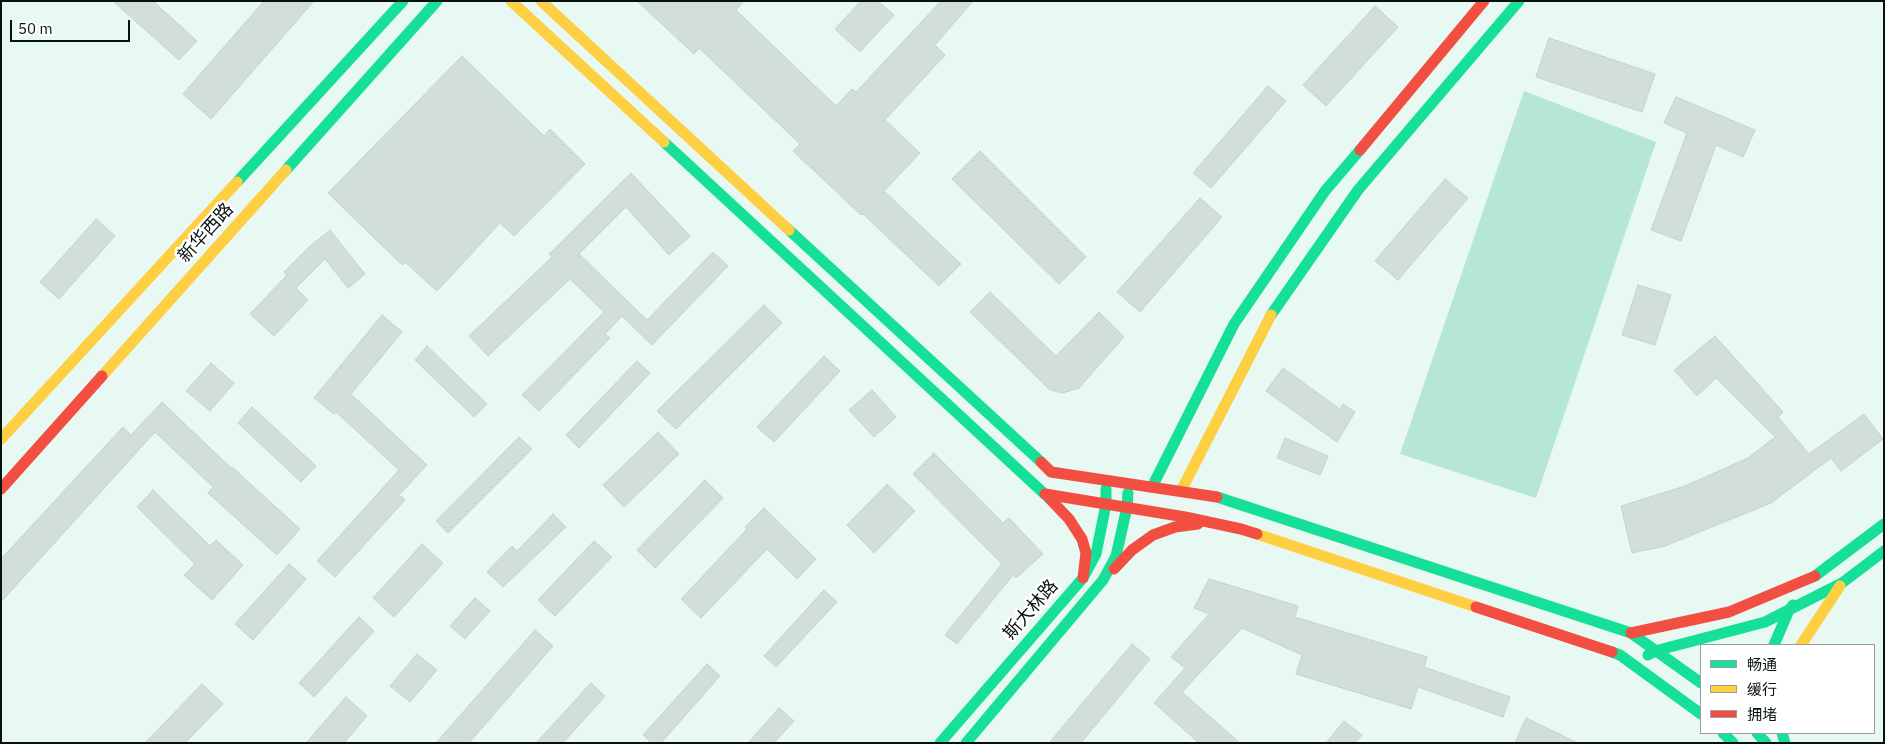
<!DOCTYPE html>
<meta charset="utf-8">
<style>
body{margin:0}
#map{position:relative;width:1885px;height:744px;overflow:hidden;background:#e8f9f3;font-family:"IBM Plex Sans","Noto Sans SC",sans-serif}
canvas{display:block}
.frame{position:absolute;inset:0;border:2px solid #06120d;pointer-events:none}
.legend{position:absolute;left:1700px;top:644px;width:175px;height:90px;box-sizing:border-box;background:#fff;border:1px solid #9ba09e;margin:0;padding:6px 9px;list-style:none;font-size:15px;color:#06120d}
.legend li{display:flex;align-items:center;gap:10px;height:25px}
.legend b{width:25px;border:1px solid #9ba09e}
.scale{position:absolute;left:10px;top:20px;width:120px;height:22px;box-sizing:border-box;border:2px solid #06120d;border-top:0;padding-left:6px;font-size:15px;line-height:18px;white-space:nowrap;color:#06120d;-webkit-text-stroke:4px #fff;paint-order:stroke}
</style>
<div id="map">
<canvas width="1885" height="744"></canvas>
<div class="frame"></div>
<ul class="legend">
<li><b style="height:6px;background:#16e098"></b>畅通</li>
<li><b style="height:6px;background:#ffcf43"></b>缓行</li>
<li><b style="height:6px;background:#f24e42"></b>拥堵</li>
</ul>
<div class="scale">50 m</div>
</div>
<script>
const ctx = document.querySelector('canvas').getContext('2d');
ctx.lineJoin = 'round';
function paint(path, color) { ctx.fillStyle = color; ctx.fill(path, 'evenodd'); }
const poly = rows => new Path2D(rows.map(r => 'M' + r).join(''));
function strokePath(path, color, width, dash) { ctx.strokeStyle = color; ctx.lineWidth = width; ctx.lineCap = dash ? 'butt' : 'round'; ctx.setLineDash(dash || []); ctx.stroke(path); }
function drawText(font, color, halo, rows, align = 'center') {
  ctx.font = font + ' "IBM Plex Sans","Noto Sans SC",sans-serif'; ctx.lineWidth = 5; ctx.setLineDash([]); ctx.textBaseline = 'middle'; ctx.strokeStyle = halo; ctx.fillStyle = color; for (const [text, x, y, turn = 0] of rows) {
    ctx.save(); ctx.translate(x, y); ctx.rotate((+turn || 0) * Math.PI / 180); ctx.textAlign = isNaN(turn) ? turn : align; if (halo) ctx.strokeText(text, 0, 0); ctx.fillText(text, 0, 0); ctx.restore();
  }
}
paint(poly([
 [1524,91,1656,142,1536,498,1400,454]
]), '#b6e6d6');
const building = poly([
 [113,1,153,1,197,41,179,60,113,1],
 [264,1,314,1,211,119,183,94,264,1],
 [637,1,744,1,736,10,836,106,852,89,856,92,941,1,973,1,935,45,945,55,885,120,920,153,884,191,961,264,939,286,863,214,861,215,793,151,800,144,699,48,694,54,637,1],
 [861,1,878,1,894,15,860,52,835,29,861,1],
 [1375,6,1398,27,1326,106,1303,85,1375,6],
 [1549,38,1655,74,1642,112,1536,77,1549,38],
 [462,56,544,136,550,129,585,164,514,236,500,223,437,291,405,262,402,265,328,193,462,56],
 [1268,86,1286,101,1211,188,1193,173,1268,86],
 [1676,97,1755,130,1743,157,1716,145,1681,241,1651,230,1687,133,1664,123,1676,97],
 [980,151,1086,257,1059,284,952,179,980,151],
 [631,173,690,236,669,255,626,207,579,254,647,320,713,252,728,266,652,345,622,316,605,334,610,338,539,411,522,395,604,312,570,279,488,356,469,336,552,257,549,254,631,173],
 [1445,179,1468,198,1398,280,1375,261,1445,179],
 [1200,198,1222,217,1140,312,1117,292,1200,198],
 [96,219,115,236,59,299,40,282,96,219],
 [330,230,365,274,348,288,325,259,296,288,308,300,274,336,250,314,287,275,284,272,309,247,330,230],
 [1638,285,1671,295,1655,345,1622,335,1638,285],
 [990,292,1056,356,1099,312,1124,337,1079,388,1063,393,1050,390,970,312,990,292],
 [764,305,782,323,676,429,657,411,764,305],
 [382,315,402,332,351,394,427,465,399,495,405,500,335,577,317,561,399,470,336,412,334,414,314,398,382,315],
 [1715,336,1783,412,1778,417,1809,454,1864,414,1883,439,1841,471,1831,458,1771,503,1665,546,1632,553,1621,506,1685,486,1748,458,1775,437,1716,378,1697,396,1674,370,1715,336],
 [427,346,487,404,474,417,415,360,427,346],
 [824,356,840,371,774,442,757,427,824,356],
 [637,361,650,373,579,448,566,435,637,361],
 [211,363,234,383,210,411,186,391,211,363],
 [1283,368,1340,409,1343,404,1355,412,1337,442,1266,391,1283,368],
 [872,390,896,417,874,437,849,410,872,390],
 [162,402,231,468,232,467,300,529,277,555,208,493,213,487,155,432,1,602,1,559,123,427,131,435,162,402],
 [252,407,316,466,301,482,238,423,252,407],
 [658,432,679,454,624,507,603,485,658,432],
 [519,437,532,449,448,533,436,521,519,437],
 [1285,438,1328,456,1320,475,1277,458,1285,438],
 [934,453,1003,523,1009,518,1043,554,1016,578,1013,575,957,644,945,635,1002,564,913,474,934,453],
 [705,480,723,498,655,568,637,550,705,480],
 [887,484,915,511,874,553,847,525,887,484],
 [153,490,210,546,216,540,243,565,212,600,184,575,195,564,137,507,153,490],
 [764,508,816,559,797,579,767,549,701,618,681,599,747,529,745,527,764,508],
 [553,514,566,527,503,587,487,572,512,546,517,551,553,514],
 [594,541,612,557,555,616,538,600,594,541],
 [422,544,443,563,394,617,373,598,422,544],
 [289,564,306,579,253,640,235,624,289,564],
 [1209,579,1298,606,1295,617,1427,657,1424,667,1510,697,1503,717,1418,687,1411,709,1296,674,1302,655,1242,628,1182,692,1240,743,1199,743,1154,703,1185,668,1171,657,1209,614,1194,608,1209,579],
 [824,590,837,602,776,667,764,656,824,590],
 [475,598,490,611,465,639,450,626,475,598],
 [359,617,374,631,314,697,299,683,359,617],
 [535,630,553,646,469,743,436,743,535,630],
 [1132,644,1150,659,1081,743,1049,743,1132,644],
 [417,654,437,670,410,702,390,686,417,654],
 [707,664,720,676,661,743,652,743,643,735,707,664],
 [591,683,605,696,563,743,536,743,591,683],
 [202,684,223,704,185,743,145,743,202,684],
 [346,697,367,716,344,743,306,743,346,697],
 [779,708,794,721,774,743,748,743,779,708],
 [1526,718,1578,743,1515,743,1526,718],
 [1344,721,1362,735,1355,743,1326,743,1344,721]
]);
paint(building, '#d1ded9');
strokePath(building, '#c4d2cd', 1);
strokePath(poly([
 [664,142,1050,499],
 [286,170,437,1],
 [237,182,403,1],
 [789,230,1041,462],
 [1271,315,1358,190,1519,1],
 [1152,487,1234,324,1325,191,1360,150],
 [1217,497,1631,633,1701,683],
 [1815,576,1884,524],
 [1774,645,1789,610,1793,605],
 [1612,652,1620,655,1701,714],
 [1648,655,1655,651,1765,622,1842,583,1884,551],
 [1723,733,1733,743],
 [1757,733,1766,743],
 [1782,733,1785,743],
 [940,743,1083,578,1096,554,1106,504,1106,489],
 [966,743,1103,580,1116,556,1127,507,1128,493]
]), '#16e098', 11);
strokePath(poly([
 [511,1,664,142],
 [541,1,789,230],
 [102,376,286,170],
 [1,439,237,182],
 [1181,491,1271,315],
 [1257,534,1476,607],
 [1801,645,1840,586]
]), '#ffcf43', 11);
strokePath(poly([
 [1360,150,1484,1],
 [1041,462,1051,472,1217,497],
 [1,489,102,376],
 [1045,494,1185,517,1241,529,1257,534],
 [1050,499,1069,519,1082,539,1086,553,1083,578],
 [1114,569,1132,550,1153,535,1175,527,1198,524],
 [1476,607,1612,652],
 [1631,633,1729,612,1815,576]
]), '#f24e42', 11);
drawText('18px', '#06120d', '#fff', [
 ["新华西路",206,233,-48],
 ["斯大林路",1031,610,-49]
]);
</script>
